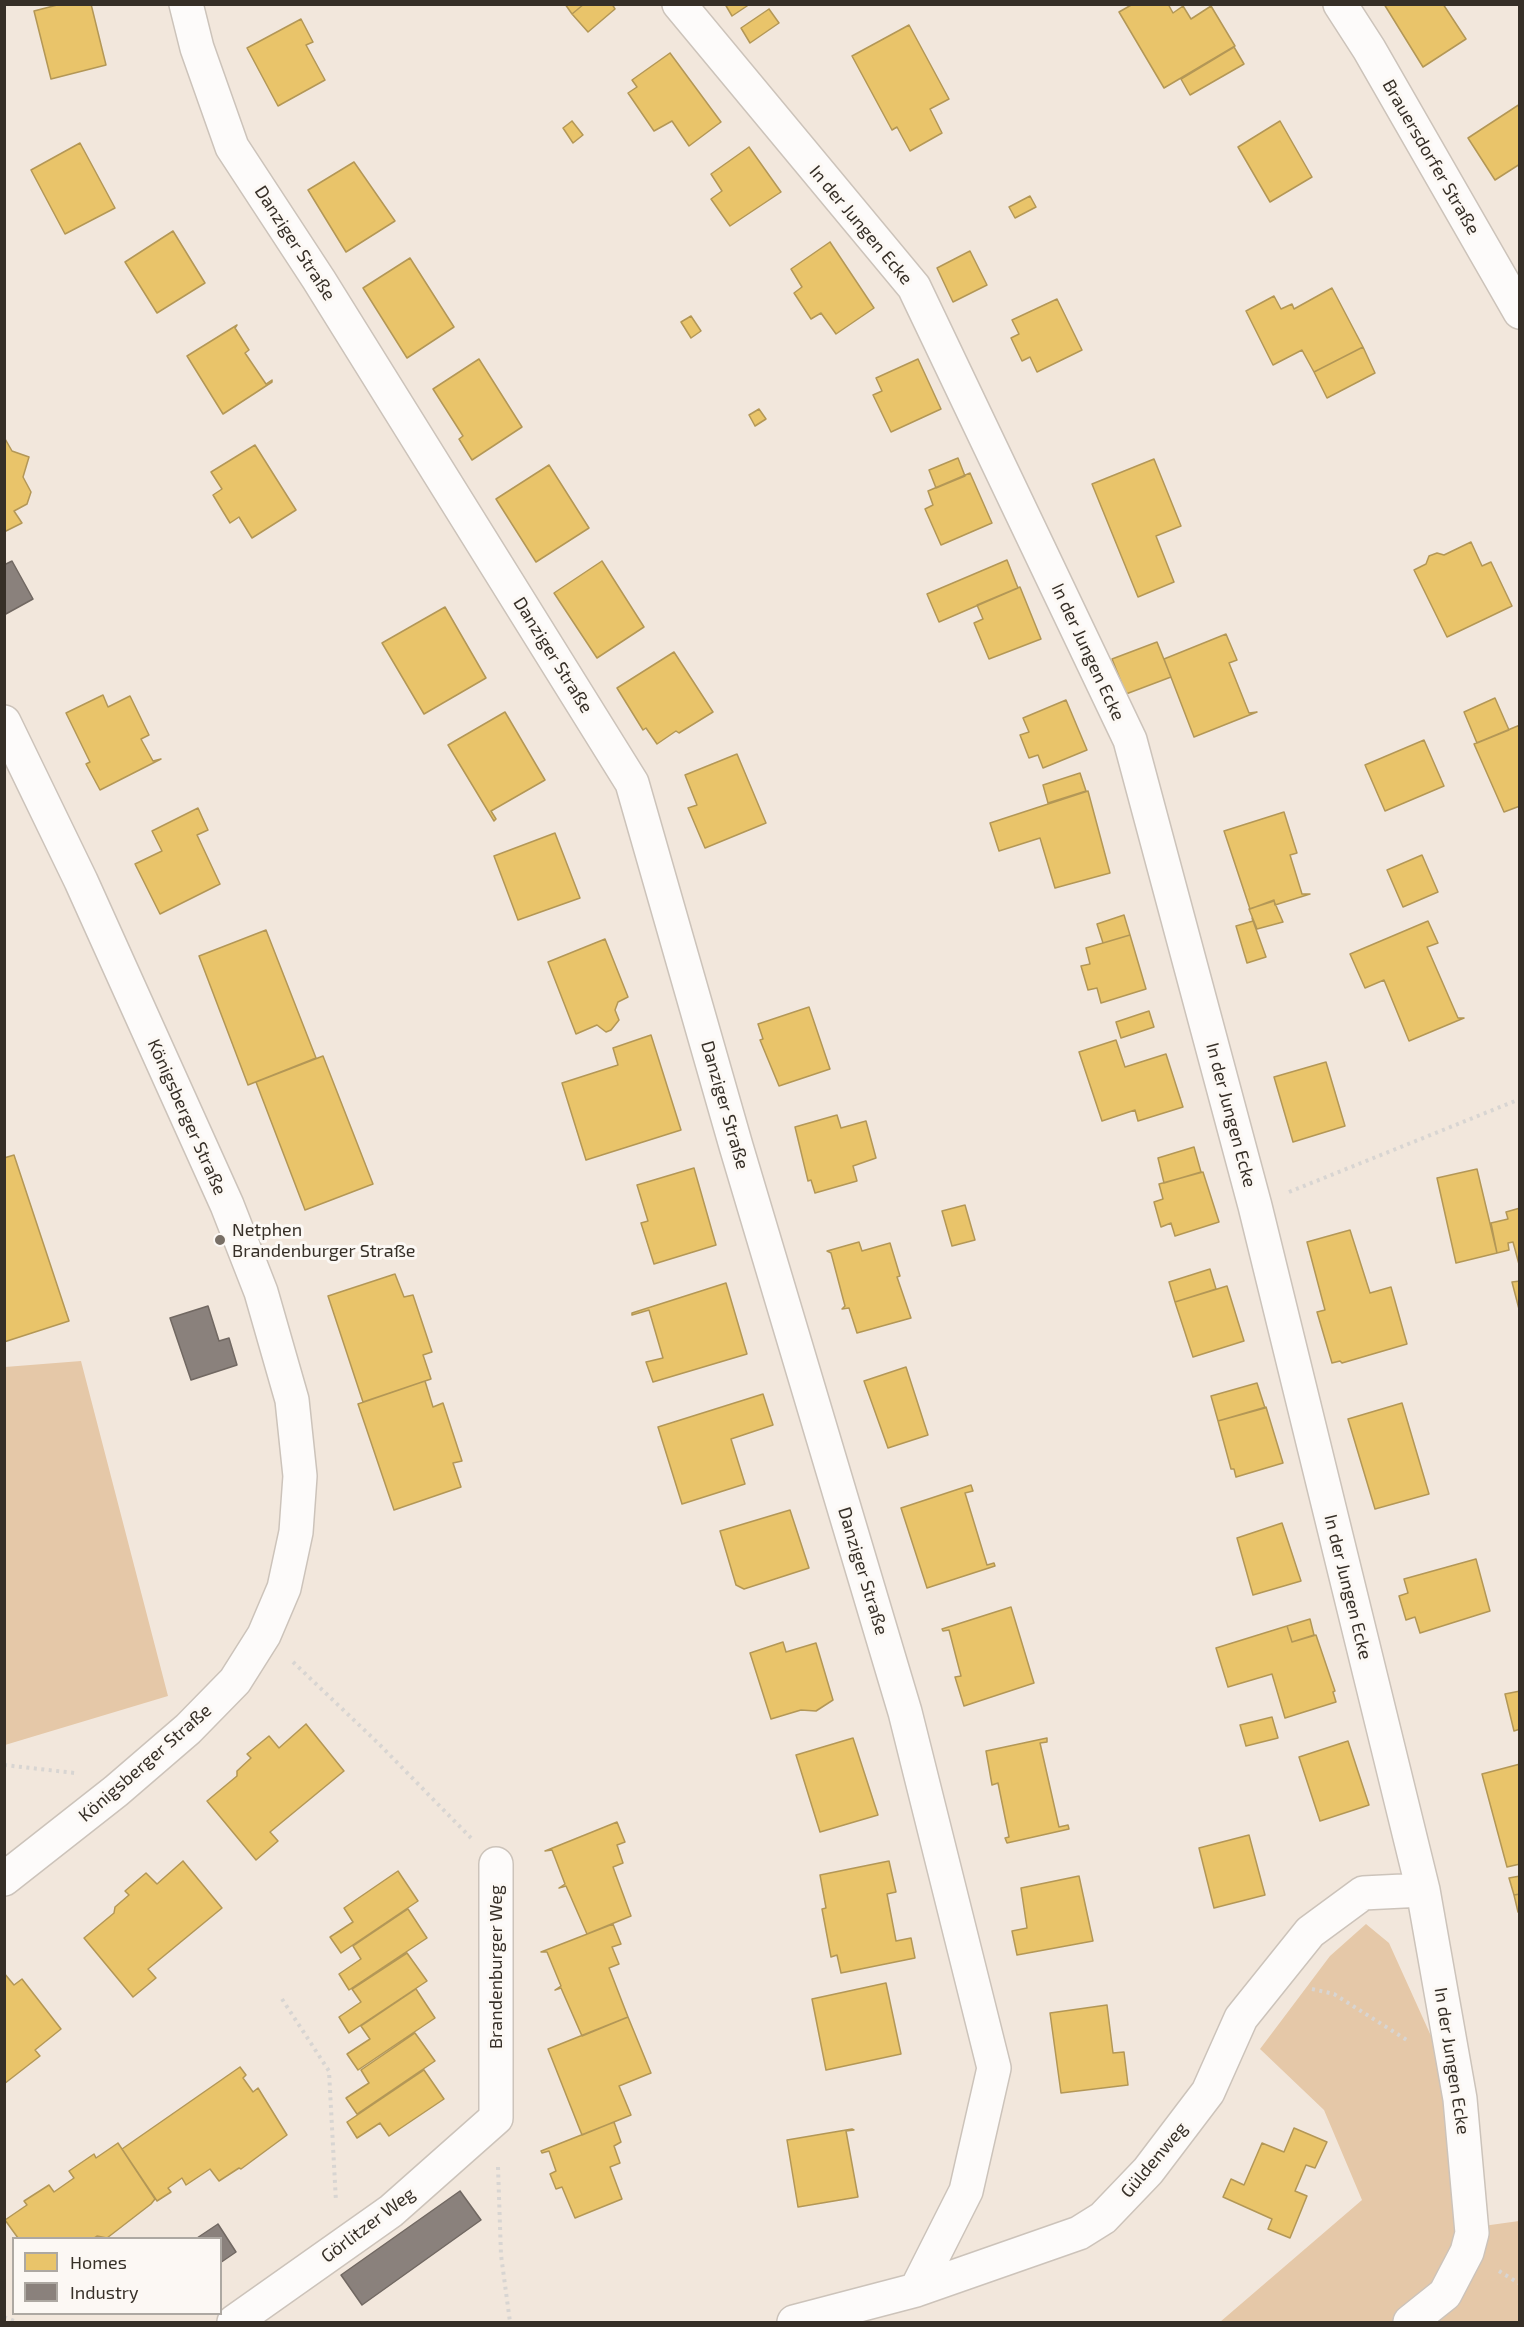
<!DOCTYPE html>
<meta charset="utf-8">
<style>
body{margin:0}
#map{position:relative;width:1524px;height:2327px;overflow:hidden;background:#f2e7dc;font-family:"Exo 2",sans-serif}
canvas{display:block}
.frame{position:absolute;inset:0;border:6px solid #362f27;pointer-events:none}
.legend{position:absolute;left:12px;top:2237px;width:210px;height:78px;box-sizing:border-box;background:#fcf8f4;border:2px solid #ada8a2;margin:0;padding:8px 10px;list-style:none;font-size:18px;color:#362f27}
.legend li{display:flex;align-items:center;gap:12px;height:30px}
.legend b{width:30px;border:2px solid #ada8a2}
</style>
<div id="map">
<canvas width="1524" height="2327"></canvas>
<div class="frame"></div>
<ul class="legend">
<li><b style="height:16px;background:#e9c46a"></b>Homes</li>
<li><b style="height:16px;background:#8a817c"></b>Industry</li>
</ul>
</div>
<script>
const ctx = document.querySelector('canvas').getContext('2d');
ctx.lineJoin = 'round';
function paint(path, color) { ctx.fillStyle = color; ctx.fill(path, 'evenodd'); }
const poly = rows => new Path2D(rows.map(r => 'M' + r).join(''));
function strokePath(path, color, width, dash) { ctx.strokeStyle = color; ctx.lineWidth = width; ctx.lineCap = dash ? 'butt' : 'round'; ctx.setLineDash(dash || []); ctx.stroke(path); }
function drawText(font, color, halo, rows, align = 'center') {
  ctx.font = font + ' "Exo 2",sans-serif'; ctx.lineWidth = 6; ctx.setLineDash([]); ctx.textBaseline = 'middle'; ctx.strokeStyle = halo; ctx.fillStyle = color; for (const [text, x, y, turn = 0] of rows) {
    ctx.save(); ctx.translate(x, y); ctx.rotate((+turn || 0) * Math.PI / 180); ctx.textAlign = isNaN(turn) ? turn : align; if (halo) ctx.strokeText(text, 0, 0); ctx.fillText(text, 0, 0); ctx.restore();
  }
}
paint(poly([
 [81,1361,168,1696,5,1745,5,1367],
 [1366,1924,1389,1943,1436,2047,1476,2227,1519,2221,1519,2322,1220,2322,1362,2200,1324,2110,1260,2049,1330,1956]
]), '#e5c8a8');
const homes = poly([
 [61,4,91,4,106,65,51,79,34,11,61,4],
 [565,4,584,4,572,14,565,4],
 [584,4,612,4,615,9,588,32,572,14,584,4],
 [725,4,750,4,732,16,725,4],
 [1133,4,1168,4,1173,13,1183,6,1191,19,1211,6,1235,46,1164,88,1119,12,1133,4],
 [1384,4,1443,4,1466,39,1423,67,1384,4],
 [769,9,779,23,750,43,741,28,769,9],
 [301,19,313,42,306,45,325,80,278,106,247,48,301,19],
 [909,25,949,99,930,109,942,133,910,151,897,127,892,130,852,56,909,25],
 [1234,47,1244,64,1190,95,1181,79,1234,47],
 [670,53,721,122,689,146,672,121,654,131,628,93,637,87,632,80,670,53],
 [1520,104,1520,164,1495,180,1468,138,1520,104],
 [572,121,583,135,573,143,563,128,572,121],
 [1280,121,1312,177,1270,202,1238,147,1280,121],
 [80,143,115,208,65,234,31,170,80,143],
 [749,147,781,192,730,226,711,199,722,191,711,174,749,147],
 [354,162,395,221,346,252,308,190,354,162],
 [1030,196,1036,207,1015,218,1009,207,1030,196],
 [173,231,205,283,157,313,125,262,173,231],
 [830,242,874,308,836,334,821,313,811,319,794,293,802,287,791,269,830,242],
 [970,251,987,285,953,302,937,268,970,251],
 [410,258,454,327,407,358,363,288,410,258],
 [1332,288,1363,347,1314,372,1302,350,1273,365,1246,311,1274,296,1281,309,1292,304,1294,309,1332,288],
 [1057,299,1082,350,1037,372,1030,357,1022,361,1011,338,1019,334,1012,320,1057,299],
 [691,316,701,331,691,338,681,322,691,316],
 [237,325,235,328,249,350,245,353,266,384,272,380,272,382,223,414,187,356,237,325],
 [1363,347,1375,373,1327,398,1314,372,1363,347],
 [479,359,522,427,472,460,459,439,463,436,433,389,479,359],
 [918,359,941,409,891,432,873,395,882,391,876,378,918,359],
 [759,409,766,419,755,426,749,415,759,409],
 [4,437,12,451,29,457,23,477,31,492,27,504,14,511,22,523,4,532,4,437],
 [255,445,296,510,252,538,239,517,230,523,213,495,222,489,211,472,255,445],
 [958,458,965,476,936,488,929,470,958,458],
 [1154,459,1181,526,1156,536,1174,582,1138,597,1092,484,1154,459],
 [549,465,589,528,536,562,496,499,549,465],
 [970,473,992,523,941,545,925,509,933,505,928,491,970,473],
 [1471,542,1482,566,1491,562,1512,606,1447,637,1414,570,1426,564,1429,556,1437,553,1444,555,1471,542],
 [1007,560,1018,588,939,622,927,594,1007,560],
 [602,561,644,627,597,658,554,593,602,561],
 [1020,587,1041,639,989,659,974,623,983,619,977,605,1020,587],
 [445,607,486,678,424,714,382,643,445,607],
 [1226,634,1237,660,1229,663,1249,713,1257,712,1194,737,1164,659,1226,634],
 [1157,642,1171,677,1126,694,1112,659,1157,642],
 [674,652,713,712,679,733,676,731,657,744,646,728,643,730,617,688,674,652],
 [103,695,108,707,130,696,149,735,141,739,153,761,161,759,100,790,86,764,90,762,66,713,103,695],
 [1495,698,1509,730,1477,743,1464,712,1495,698],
 [1066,700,1087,750,1043,768,1038,755,1029,758,1020,735,1029,732,1023,718,1066,700],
 [505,712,545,780,491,811,496,819,494,821,448,745,505,712],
 [1520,725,1520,806,1504,812,1474,744,1520,725],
 [1424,740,1444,786,1385,811,1365,765,1424,740],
 [737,754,766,823,705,848,688,808,697,805,685,775,737,754],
 [1080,773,1086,791,1048,803,1043,785,1080,773],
 [1088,791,1110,873,1055,888,1040,838,999,851,990,823,1088,791],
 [198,808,208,830,197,835,220,884,160,914,135,864,162,851,152,831,198,808],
 [1284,812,1297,853,1290,855,1302,894,1310,894,1275,905,1274,900,1250,909,1224,831,1284,812],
 [555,833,580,898,518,920,494,856,555,833],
 [1422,855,1438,892,1403,907,1387,870,1422,855],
 [1274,901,1283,922,1257,929,1249,909,1274,901],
 [1124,915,1130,935,1103,943,1097,924,1124,915],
 [1252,918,1266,957,1247,963,1236,926,1253,921,1252,918],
 [1428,921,1438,943,1427,947,1458,1018,1464,1018,1409,1041,1384,980,1365,988,1350,954,1428,921],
 [266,930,316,1058,248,1085,199,956,266,930],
 [1130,935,1146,989,1101,1003,1097,988,1088,990,1081,966,1090,964,1086,948,1130,935],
 [605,939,628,997,618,1002,615,1010,619,1020,611,1030,606,1032,597,1025,576,1034,548,962,605,939],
 [809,1007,830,1069,779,1086,760,1040,763,1039,758,1024,809,1007],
 [1149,1011,1154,1027,1121,1038,1116,1022,1149,1011],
 [651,1035,681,1130,586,1160,562,1083,618,1065,613,1048,651,1035],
 [1116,1040,1125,1067,1166,1054,1183,1107,1138,1121,1135,1110,1102,1121,1079,1052,1116,1040],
 [323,1056,373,1184,305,1210,256,1082,323,1056],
 [1326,1062,1345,1126,1293,1142,1274,1077,1326,1062],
 [837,1115,841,1128,866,1121,876,1158,853,1166,857,1181,815,1193,811,1180,808,1181,795,1127,837,1115],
 [1194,1147,1201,1172,1164,1183,1158,1158,1194,1147],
 [14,1155,69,1321,4,1342,4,1158,14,1155],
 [694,1168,716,1245,654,1264,641,1223,648,1221,637,1185,694,1168],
 [1477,1169,1497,1253,1456,1263,1437,1178,1477,1169],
 [1203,1172,1219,1222,1175,1236,1171,1223,1161,1227,1154,1202,1163,1199,1159,1184,1203,1172],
 [965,1205,975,1240,952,1246,942,1211,965,1205],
 [1520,1208,1520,1268,1513,1242,1508,1243,1509,1250,1497,1253,1491,1223,1508,1219,1506,1212,1520,1208],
 [1350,1230,1370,1293,1391,1287,1407,1344,1342,1363,1340,1361,1332,1363,1317,1312,1325,1310,1307,1242,1350,1230],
 [859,1242,862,1251,890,1243,900,1276,897,1277,911,1318,857,1333,849,1308,842,1309,845,1306,831,1253,827,1251,859,1242],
 [1210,1269,1216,1289,1175,1302,1169,1282,1210,1269],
 [395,1274,404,1297,413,1295,432,1352,423,1355,431,1379,363,1402,328,1296,395,1274],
 [1520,1281,1520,1313,1512,1282,1520,1281],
 [726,1283,747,1354,653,1382,646,1362,663,1358,649,1310,632,1315,632,1313,726,1283],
 [1227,1286,1244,1341,1193,1357,1175,1302,1227,1286],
 [906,1367,928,1435,888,1448,864,1381,906,1367],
 [425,1381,433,1407,443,1403,462,1461,453,1463,461,1487,394,1510,358,1404,425,1381],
 [1257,1383,1265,1408,1218,1421,1211,1396,1257,1383],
 [763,1394,773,1425,731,1439,745,1484,682,1504,658,1427,763,1394],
 [1402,1403,1429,1494,1375,1509,1348,1419,1402,1403],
 [1266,1407,1283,1463,1236,1477,1234,1469,1231,1469,1218,1421,1266,1407],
 [971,1485,973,1491,965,1493,987,1565,994,1563,995,1566,927,1588,901,1508,971,1485],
 [790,1510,809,1568,744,1589,736,1585,720,1531,790,1510],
 [1282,1523,1301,1581,1253,1595,1237,1538,1282,1523],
 [1476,1559,1490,1611,1420,1633,1415,1617,1406,1620,1399,1596,1408,1593,1404,1579,1476,1559],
 [1011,1607,1034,1683,964,1706,955,1677,961,1676,949,1630,943,1631,942,1629,1011,1607],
 [1310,1619,1314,1635,1292,1642,1287,1626,1310,1619],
 [1287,1626,1292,1642,1316,1635,1335,1691,1333,1692,1336,1702,1285,1718,1272,1674,1228,1687,1216,1648,1287,1626],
 [783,1642,786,1652,816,1643,833,1700,816,1711,801,1710,771,1719,750,1653,783,1642],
 [1520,1691,1520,1729,1514,1731,1505,1694,1520,1691],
 [1272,1717,1278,1738,1246,1746,1240,1725,1272,1717],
 [306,1724,344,1771,270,1832,278,1841,256,1860,207,1801,237,1776,237,1771,251,1758,247,1754,269,1736,279,1748,306,1724],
 [853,1738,878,1815,820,1832,796,1755,853,1738],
 [1047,1738,1047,1742,1040,1743,1059,1827,1068,1825,1069,1829,1007,1843,1005,1838,1009,1837,998,1783,992,1785,986,1751,1047,1738],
 [1348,1741,1369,1805,1320,1821,1299,1757,1348,1741],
 [1520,1764,1520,1864,1507,1867,1482,1774,1520,1764],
 [617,1822,625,1842,617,1845,623,1863,613,1867,631,1916,587,1934,566,1886,559,1888,565,1884,552,1850,545,1851,617,1822],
 [1249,1835,1265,1895,1214,1908,1199,1848,1249,1835],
 [183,1861,222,1908,148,1969,156,1978,133,1997,84,1938,114,1913,115,1907,129,1895,125,1891,146,1873,157,1884,183,1861],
 [889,1861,896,1892,887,1894,896,1941,911,1938,915,1958,841,1973,837,1955,831,1957,822,1909,826,1908,820,1875,889,1861],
 [398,1871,418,1901,341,1953,330,1937,353,1922,344,1908,398,1871],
 [1079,1876,1093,1941,1017,1955,1012,1931,1027,1928,1021,1888,1079,1876],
 [1520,1876,1520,1894,1514,1895,1509,1878,1520,1876],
 [1520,1894,1520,1912,1518,1912,1514,1895,1520,1894],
 [408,1909,427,1938,349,1990,339,1974,361,1959,353,1946,408,1909],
 [613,1924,621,1944,612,1947,619,1964,609,1968,628,2017,582,2036,561,1988,555,1990,561,1986,547,1952,541,1952,613,1924],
 [407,1953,427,1981,349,2033,339,2017,361,2002,352,1989,407,1953],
 [4,1973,14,1985,22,1979,61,2029,35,2050,40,2056,4,2084,4,1973],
 [886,1983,901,2054,826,2070,812,1999,886,1983],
 [416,1989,435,2018,358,2070,347,2054,370,2039,361,2026,416,1989],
 [1107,2005,1113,2053,1124,2052,1128,2085,1061,2093,1050,2013,1107,2005],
 [628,2017,651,2073,619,2086,631,2115,582,2135,548,2049,628,2017],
 [415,2033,435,2061,357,2114,346,2098,369,2083,361,2070,415,2033],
 [240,2067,246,2075,243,2078,253,2092,258,2088,287,2135,241,2169,239,2168,219,2181,210,2169,186,2185,182,2178,168,2188,171,2192,157,2201,122,2149,240,2067],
 [424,2070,444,2099,389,2136,380,2123,357,2138,347,2122,424,2070],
 [614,2122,621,2142,614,2146,620,2163,610,2167,622,2199,575,2218,562,2187,556,2189,550,2174,556,2171,549,2151,542,2153,541,2151,614,2122],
 [1294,2128,1327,2142,1315,2168,1306,2165,1295,2191,1307,2196,1290,2238,1268,2229,1272,2219,1223,2197,1231,2179,1244,2185,1262,2143,1284,2152,1294,2128],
 [852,2129,854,2130,846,2131,858,2197,798,2207,787,2140,852,2129],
 [118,2143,155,2199,151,2204,107,2238,97,2236,94,2238,18,2238,5,2220,27,2205,24,2201,49,2185,54,2192,74,2178,69,2171,94,2154,96,2158,118,2143]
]);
paint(homes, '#e9c46a');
strokePath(homes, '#b39756', 1.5);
const industry = poly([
 [12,561,33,599,4,615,4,565,12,561],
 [208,1306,219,1341,229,1338,237,1365,191,1380,170,1318,208,1306],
 [460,2191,481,2220,362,2305,341,2275,460,2191],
 [218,2224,236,2252,220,2263,220,2238,197,2238,218,2224]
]);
paint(industry, '#8a817c');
strokePath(industry, '#716862', 1.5);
const minor = poly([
 [186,4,197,48,232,147,319,280,632,783,736,1146,905,1712,994,2068,966,2191,916,2290],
 [679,4,914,287,1130,740,1255,1206,1423,1890,1460,2099,1472,2233,1467,2252,1445,2294,1410,2322],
 [1340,4,1369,49,1520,312],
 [4,722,81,881,227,1205,261,1292,292,1400,300,1476,296,1532,284,1588,264,1635,235,1681,188,1729,116,1791,4,1879],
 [234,2322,391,2211,496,2118,496,1864],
 [794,2322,916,2290,1079,2233,1103,2218,1148,2171,1208,2092,1241,2018,1310,1932,1363,1893,1423,1890]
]);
strokePath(minor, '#ccc3ba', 36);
strokePath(poly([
 [1289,1192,1520,1099],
 [293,1662,378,1743,471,1838],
 [4,1765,75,1773],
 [1312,1989,1334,1994,1410,2042],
 [282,1999,329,2071,336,2202],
 [498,2167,501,2255,510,2322],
 [1499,2271,1520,2284],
 [4,2317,17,2322]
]), '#d8d5d2', 4, [3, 4.5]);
strokePath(minor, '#fdfbfa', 33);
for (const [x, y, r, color] of [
 [220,1240,6,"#786f66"]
]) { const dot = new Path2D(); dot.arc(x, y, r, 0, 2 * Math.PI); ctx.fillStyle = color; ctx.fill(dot); strokePath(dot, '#fcf8f4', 2); }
drawText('18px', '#362f27', '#fcf8f4', [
 ["Brauersdorfer Straße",1431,157,60],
 ["In der Jungen Ecke",861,225,50],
 ["Danziger Straße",295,243,57],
 ["In der Jungen Ecke",1088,652,65],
 ["Danziger Straße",553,655,58],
 ["Danziger Straße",725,1105,74],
 ["In der Jungen Ecke",1231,1115,75],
 ["Königsberger Straße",187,1117,66],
 ["Danziger Straße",863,1571,73],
 ["In der Jungen Ecke",1348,1587,76],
 ["Königsberger Straße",145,1763,-41],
 ["Brandenburger Weg",496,1967,-90],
 ["In der Jungen Ecke",1452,2061,81],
 ["Güldenweg",1154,2160,-50],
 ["Görlitzer Weg",368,2225,-37]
]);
drawText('18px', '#362f27', '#fcf8f4', [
 ["Netphen",232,1230],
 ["Brandenburger Straße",232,1251]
], 'left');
</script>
